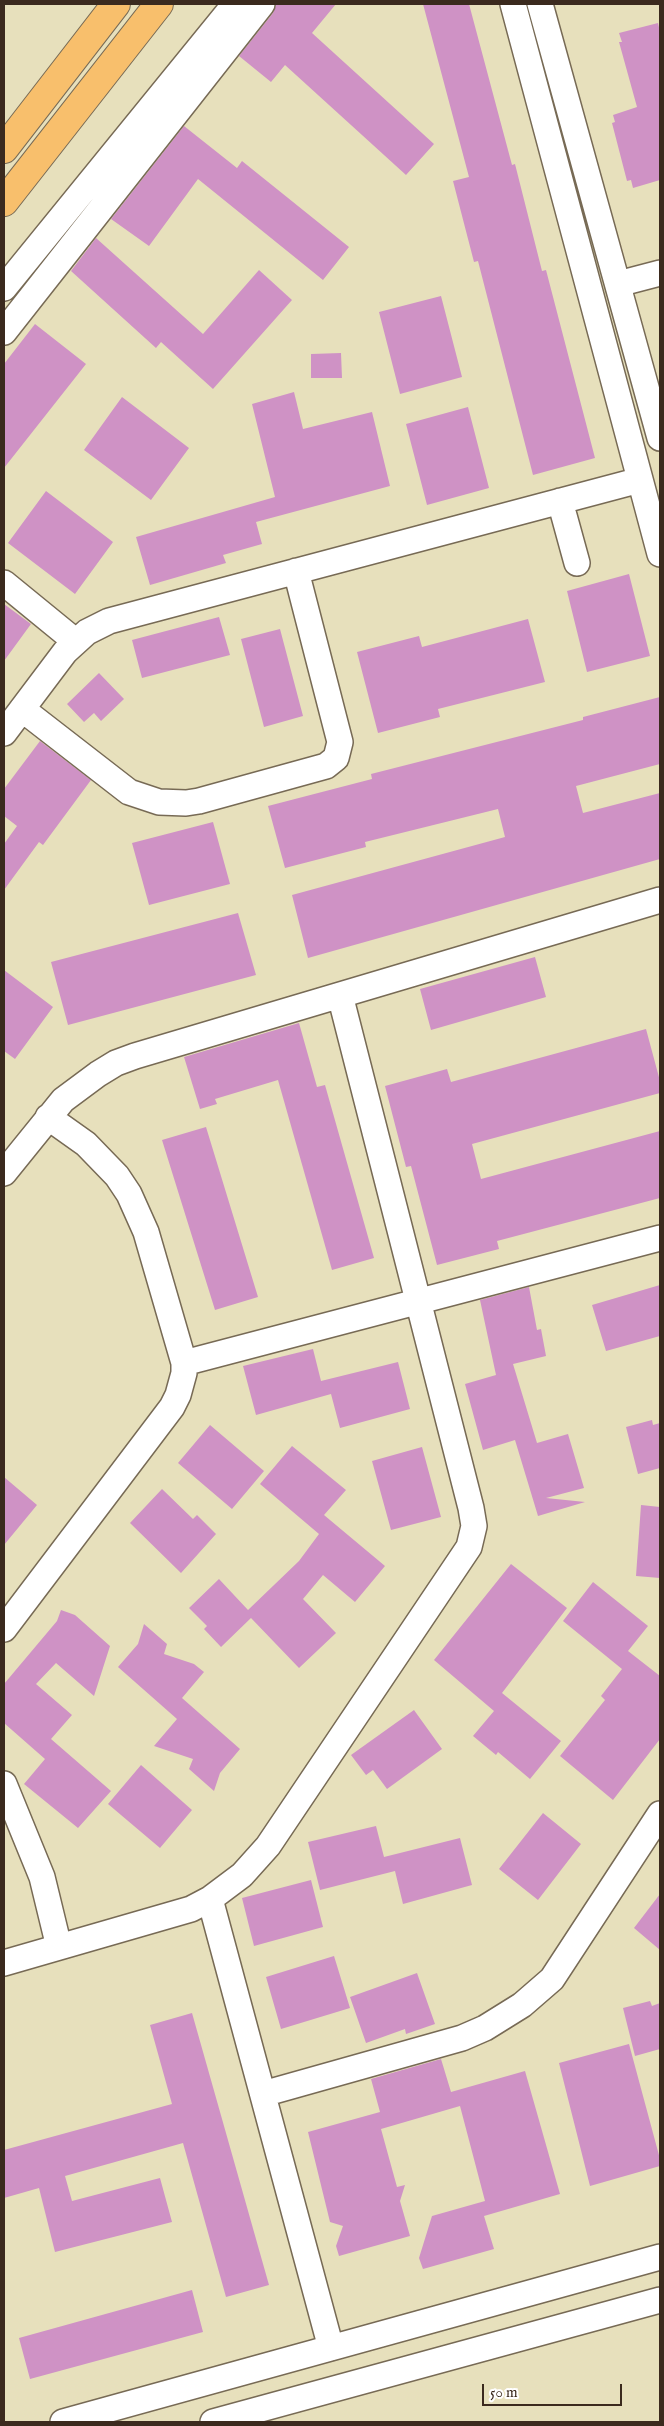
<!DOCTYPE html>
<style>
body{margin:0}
#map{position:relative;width:664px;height:2426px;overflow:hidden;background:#e7e0bc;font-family:"IM FELL English",serif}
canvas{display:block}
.frame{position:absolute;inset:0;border:5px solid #3b2a1e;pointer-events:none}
.scale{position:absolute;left:482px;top:2384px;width:140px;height:22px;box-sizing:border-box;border:2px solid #3b2a1e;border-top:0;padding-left:6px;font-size:15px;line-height:18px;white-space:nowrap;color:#3b2a1e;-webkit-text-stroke:4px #fff;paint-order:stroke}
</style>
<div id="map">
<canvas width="664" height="2426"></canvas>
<div class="frame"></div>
<div class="scale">50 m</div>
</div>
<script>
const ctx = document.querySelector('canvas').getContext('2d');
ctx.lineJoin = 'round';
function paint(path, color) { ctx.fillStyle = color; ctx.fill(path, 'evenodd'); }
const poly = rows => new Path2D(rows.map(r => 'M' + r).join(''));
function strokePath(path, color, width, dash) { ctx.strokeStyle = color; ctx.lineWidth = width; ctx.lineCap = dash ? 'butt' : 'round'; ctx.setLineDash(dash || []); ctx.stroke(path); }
paint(poly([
 [276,4,336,4,312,33,434,144,406,175,285,65,271,82,239,56,273,13],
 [423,4,469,4,512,165,515,164,542,271,546,270,595,458,533,475,478,261,474,262,453,181,469,177],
 [658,23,660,32,660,180,633,188,631,180,627,181,612,123,615,122,613,115,637,107,619,42,622,42,619,33],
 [184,126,237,168,242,161,349,247,323,280,198,179,149,246,111,219],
 [96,238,203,334,259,270,292,300,213,389,161,342,156,348,71,271],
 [441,296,462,377,400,394,379,312],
 [35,324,86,364,4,468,4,364],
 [341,353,342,378,311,378,311,354],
 [294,392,303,429,372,412,390,486,256,522,262,544,223,555,226,563,150,585,136,537,275,497,252,404],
 [122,397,189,448,151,500,84,450],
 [468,407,489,488,427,505,406,424],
 [46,491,113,542,75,594,8,543],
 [629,574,650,656,587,672,567,591],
 [4,604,31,624,4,661],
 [219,617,230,655,142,678,132,640],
 [528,619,545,682,438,709,440,717,378,733,357,652,419,636,422,647],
 [280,629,303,716,264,727,241,639],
 [99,673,124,699,101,721,94,713,84,722,67,704],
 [660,697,660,764,576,786,583,813,660,793,660,859,308,958,292,895,505,837,498,809,365,842,366,847,285,868,268,806,372,779,371,774,583,720,583,717],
 [40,741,91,780,43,845,39,842,4,890,4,844,17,826,4,816,4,789],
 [213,822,230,884,149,905,132,843],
 [238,913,256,975,68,1025,51,962],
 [535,957,546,997,431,1030,420,989],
 [4,970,53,1007,15,1059,4,1051],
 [299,1023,317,1087,325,1085,374,1258,332,1270,278,1080,215,1099,217,1104,200,1109,184,1057],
 [646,1029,660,1081,660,1093,472,1144,481,1179,660,1131,660,1198,497,1241,499,1249,437,1265,411,1166,406,1167,385,1086,447,1069,451,1082],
 [206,1127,258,1297,215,1310,162,1140],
 [660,1285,660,1336,606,1351,592,1305],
 [529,1287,537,1330,541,1329,546,1356,513,1364,537,1443,568,1434,584,1488,546,1498,585,1502,538,1516,515,1440,483,1450,465,1384,496,1375,480,1300],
 [313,1349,321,1381,398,1362,410,1409,340,1428,331,1394,256,1415,243,1366],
 [652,1420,653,1425,660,1423,660,1468,638,1474,626,1427],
 [210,1425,264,1471,232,1509,178,1463],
 [292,1446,346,1490,324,1515,385,1566,355,1602,323,1575,303,1599,336,1633,299,1668,251,1618,221,1647,204,1629,207,1626,189,1608,219,1579,248,1610,299,1561,319,1534,260,1484],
 [422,1447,441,1517,391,1530,372,1461],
 [4,1477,37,1505,4,1545],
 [162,1489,193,1519,197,1515,216,1534,181,1573,130,1523],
 [641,1505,660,1507,660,1578,636,1576],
 [511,1564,567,1608,502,1693,561,1741,530,1779,498,1752,496,1755,473,1736,494,1711,434,1660],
 [593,1582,648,1626,628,1651,660,1676,660,1739,613,1800,560,1756,605,1700,601,1696,622,1669,563,1621],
 [61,1610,75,1615,110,1646,94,1696,56,1663,36,1684,72,1715,51,1739,111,1791,78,1828,24,1784,45,1759,4,1723,4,1684,57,1621],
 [144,1624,167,1644,164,1654,194,1664,204,1672,182,1698,240,1749,220,1773,214,1791,189,1769,193,1759,154,1746,177,1719,118,1667,138,1644],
 [414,1710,442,1749,387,1789,373,1770,366,1775,351,1755],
 [141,1765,192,1810,160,1848,108,1804],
 [543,1813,581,1844,538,1900,499,1869],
 [376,1826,384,1857,460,1838,472,1885,403,1904,395,1871,320,1890,308,1842],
 [311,1880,323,1927,254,1946,242,1898],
 [660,1894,660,1950,634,1928],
 [334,1956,350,2008,281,2029,266,1977],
 [417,1973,435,2024,406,2034,405,2029,366,2043,350,1997],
 [650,2001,652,2006,660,2003,660,2049,635,2056,623,2008],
 [192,2013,269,2285,226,2297,183,2143,65,2176,72,2201,160,2178,172,2222,55,2252,39,2188,4,2198,4,2150,172,2104,150,2025],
 [629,2044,660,2159,660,2166,590,2186,559,2063],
 [441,2059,451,2092,525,2071,560,2194,484,2216,494,2249,423,2269,419,2258,432,2216,485,2201,460,2106,381,2129,397,2187,405,2185,400,2201,410,2236,339,2256,336,2246,343,2226,330,2222,308,2132,380,2112,371,2079],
 [192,2290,203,2332,30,2379,19,2338]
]), '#cf92c5');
const minor = poly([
 [513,4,660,554],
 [540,4,660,438],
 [618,284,660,273],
 [4,288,235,4],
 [4,332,262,4],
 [560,501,577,563],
 [4,583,75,641],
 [22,709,129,792,159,802,186,803,199,801,326,766,336,758,340,742,296,571],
 [4,733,65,652,87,632,109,621,640,480],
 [4,1173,63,1100,98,1074,116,1063,135,1056,660,900],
 [184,1363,660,1238],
 [4,1629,172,1407,178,1395,184,1373,184,1363,146,1232,129,1194,117,1176,86,1144,48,1117],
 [4,1784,42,1877,59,1947],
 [210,1899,331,2348],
 [4,1963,191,1909,210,1899,242,1875,268,1846,469,1547,474,1526,471,1508,340,995],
 [263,2094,462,2038,485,2028,522,2005,552,1979,660,1814],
 [63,2422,660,2257],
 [213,2422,660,2300]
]);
const major = poly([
 [4,149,116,4],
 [4,202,159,4]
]);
strokePath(minor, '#776a55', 28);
strokePath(major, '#776a55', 30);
strokePath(minor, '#fff', 25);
strokePath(major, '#f8bf6c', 28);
</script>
